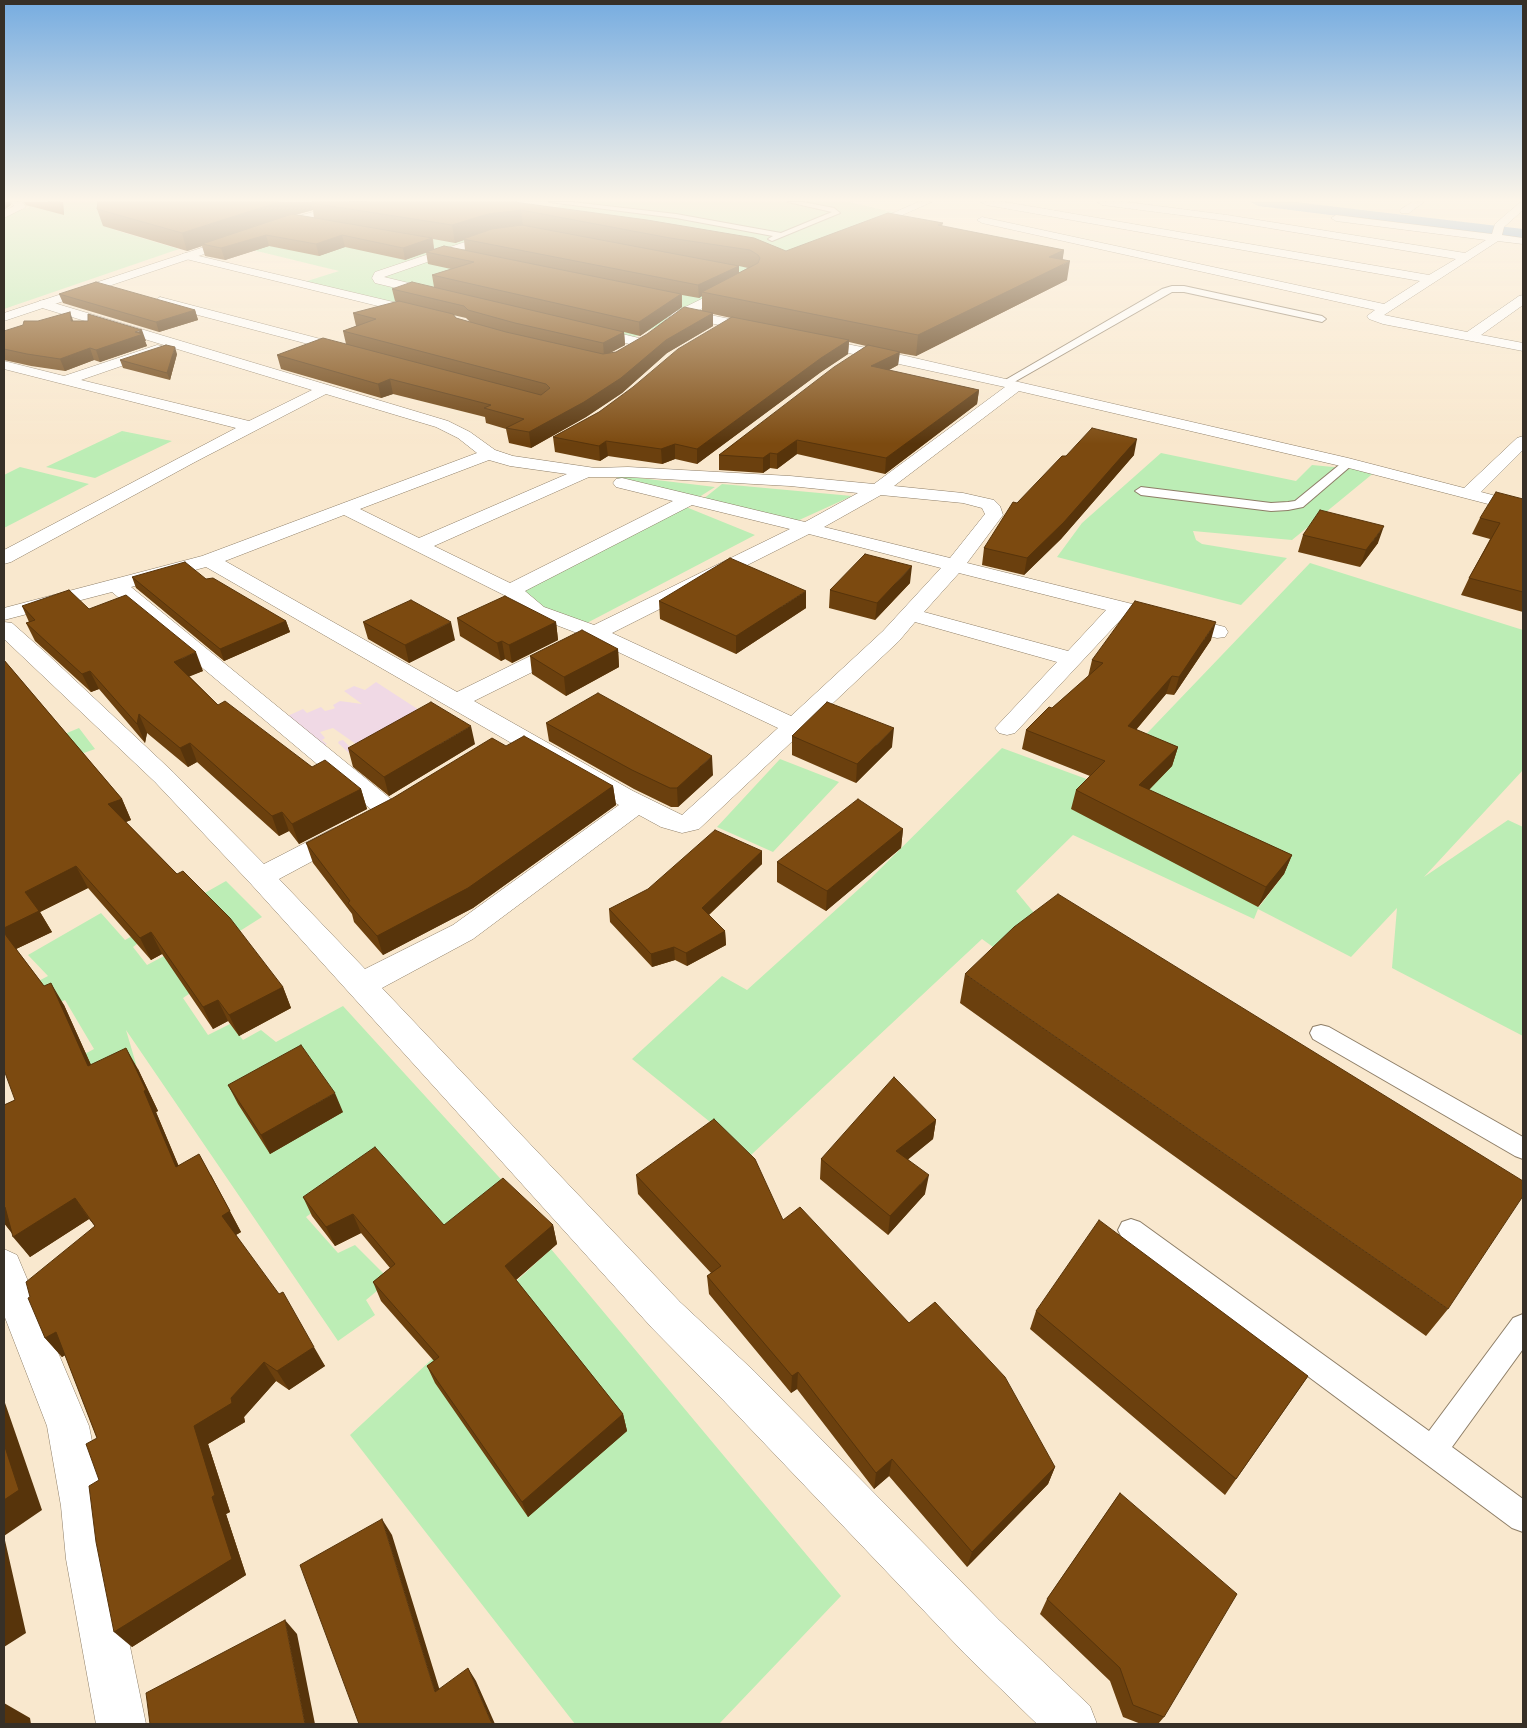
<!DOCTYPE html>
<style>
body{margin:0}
#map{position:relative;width:1527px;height:1728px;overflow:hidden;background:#f9e8ce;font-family:"Times New Roman",serif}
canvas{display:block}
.frame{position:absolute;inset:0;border:5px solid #373027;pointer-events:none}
</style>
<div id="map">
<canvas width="1527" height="1728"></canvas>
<div class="frame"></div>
</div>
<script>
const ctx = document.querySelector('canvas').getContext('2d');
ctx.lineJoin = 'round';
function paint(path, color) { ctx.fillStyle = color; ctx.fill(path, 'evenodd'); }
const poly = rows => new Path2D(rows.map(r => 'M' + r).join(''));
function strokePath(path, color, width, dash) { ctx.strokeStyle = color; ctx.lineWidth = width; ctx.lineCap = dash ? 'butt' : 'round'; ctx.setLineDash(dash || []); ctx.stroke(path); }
paint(poly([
 [376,682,436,721,350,754,338,743,339,741,343,740,355,752,363,749,333,728,320,732,325,738,322,740,327,744,318,749,281,719,303,709,307,713,321,707,325,711,333,709,335,708,333,705,340,701,362,704,344,691,354,686,365,690]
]), '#f0d9e5');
paint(poly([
 [13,202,251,202,115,230,179,249,4,309,4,215,30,207],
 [370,202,529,215,572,202,849,202,897,213,633,338,422,311,304,282,339,271,232,245],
 [122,431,172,441,95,478,46,467],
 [1161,453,1296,481,1312,465,1376,471,1292,540,1193,531,1196,540,1202,544,1287,558,1241,605,1057,557,1082,523],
 [20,467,89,484,4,528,4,475],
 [623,476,715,487,696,499,616,478],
 [722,484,852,496,797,521,702,500],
 [686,507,755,535,585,624,537,611,513,592],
 [1310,563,1523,630,1523,770,1424,877,1508,820,1523,827,1523,1036,1392,968,1397,908,1351,957,1258,909,1254,919,1073,835,1016,891,1039,919,1004,955,982,939,751,1155,632,1059,722,976,747,990,870,879,1002,748,1092,781,1259,907,1284,874,1134,805,1132,749],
 [79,728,95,749,37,770,21,752],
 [780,759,839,782,773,852,717,827],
 [226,881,262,917,232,936,205,983,183,998,208,1035,230,1024,243,1040,261,1030,276,1042,343,1006,508,1187,444,1238,383,1162,306,1217,338,1253,355,1245,390,1280,366,1300,375,1315,338,1341,126,1030,136,1064,33,1112,22,1088,94,1049,65,1000,4,1028,4,999,48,976,28,955,101,913,125,940,134,935,142,940,133,947,147,965,181,947,203,894],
 [551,1249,841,1596,719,1724,575,1724,350,1435]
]), '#bcedb5');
paint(poly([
 [1251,202,1295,202,1523,229,1523,239,1258,206,1251,202]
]), '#6c9fd4');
const lane = poly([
 [549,202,572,202,676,214,781,233,832,212,788,202,803,202,834,208,840,213,772,241,768,239,773,236,676,218,549,202],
 [1172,286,1184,286,1322,316,1326,319,1322,322,1184,292,1172,292,1009,385,1001,385,1000,383,1162,289,1172,286],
 [1348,460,1352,461,1354,463,1352,465,1303,507,1288,510,1271,511,1141,495,1135,491,1141,487,1271,503,1288,502,1295,501,1344,461,1348,460],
 [1321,1025,1329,1027,1523,1137,1523,1159,1515,1156,1313,1039,1310,1033,1313,1027,1321,1025],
 [1131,1219,1140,1222,1429,1431,1513,1318,1523,1314,1523,1349,1452,1447,1523,1499,1523,1532,1512,1528,1122,1238,1118,1230,1122,1222,1131,1219]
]);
const street = poly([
 [11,202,22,202,26,207,4,218,4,211,14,206,11,202],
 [918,202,932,202,868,230,864,231,859,228,918,202],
 [981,202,1005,202,1429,275,1456,259,1227,221,1102,205,1097,202,1127,202,1227,215,1465,253,1486,240,1336,221,1331,218,1336,215,1492,234,1495,224,1519,203,1523,202,1523,210,1504,227,1502,235,1523,238,1523,244,1498,241,1384,315,1467,332,1519,296,1523,295,1523,305,1481,335,1523,343,1523,351,1383,324,1369,319,1367,316,1375,310,982,223,977,220,982,217,1384,304,1420,281,986,205,981,202],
 [1412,202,1424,202,1409,213,1401,213,1400,211,1401,209,1412,202],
 [501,230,506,233,505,235,384,277,442,291,444,294,442,297,438,298,375,283,372,278,375,272,501,230],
 [186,253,423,309,430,313,423,317,182,258,180,256,182,254,186,253],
 [734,283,740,287,738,290,695,312,765,326,767,329,765,332,760,333,684,318,668,331,658,331,656,328,675,312,734,283],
 [160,297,355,348,357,351,350,355,156,304,154,301,160,297],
 [44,300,448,421,470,432,495,450,513,456,595,468,628,467,790,476,874,484,1005,387,807,344,805,341,812,337,906,356,1348,458,1464,488,1517,438,1523,436,1523,450,1481,492,1523,503,1523,513,1345,467,1019,391,894,486,963,493,994,500,1000,506,1003,515,967,563,1225,627,1228,632,1225,637,1217,638,1125,615,1015,733,1007,735,999,733,995,728,1057,662,915,622,899,641,699,829,682,833,661,827,639,815,473,939,382,988,680,1302,754,1371,999,1620,1090,1706,1097,1724,1037,1724,965,1654,724,1401,652,1328,251,884,155,782,4,639,4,622,12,623,46,653,173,772,264,864,332,829,341,826,350,829,354,835,350,841,279,879,365,969,453,925,619,805,206,567,131,587,397,804,401,810,397,816,388,818,379,816,112,592,4,620,4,608,202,556,477,453,458,438,436,427,326,394,195,462,11,562,4,564,4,550,236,428,4,369,4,361,64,376,157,345,162,346,164,349,162,352,81,380,249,421,312,390,39,307,38,304,39,301,44,300],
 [489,460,510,466,567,474,419,538,360,509,489,460],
 [589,477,628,477,790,486,858,493,805,522,622,478,616,479,613,483,616,487,673,501,510,583,434,546,589,477],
 [881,495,963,503,982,508,985,514,950,558,824,527,881,495],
 [692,505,790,529,594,625,544,607,525,591,692,505],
 [344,515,506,596,530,615,577,633,457,692,225,561,344,515],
 [809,534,941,568,883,631,791,716,612,633,809,534],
 [959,573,1106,610,1068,651,924,612,959,573],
 [595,641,778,728,682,815,633,791,474,701,595,641],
 [589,326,647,340,649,343,642,347,584,333,582,330,584,327,589,326],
 [4,1249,17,1255,89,1426,105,1506,112,1559,146,1724,96,1724,66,1559,61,1506,47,1426,4,1315,4,1249]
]);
const secondary = poly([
 [350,202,367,202,366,204,306,220,4,321,4,313,298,216,350,202]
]);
strokePath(lane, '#8e7e67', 2);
strokePath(street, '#8e7e67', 1);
strokePath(secondary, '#8e7e67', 1);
paint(lane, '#fff');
paint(street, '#fff');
paint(secondary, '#fff');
paint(poly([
 [24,202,63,202,64,215,26,205],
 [98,202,514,202,786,251,943,223,942,226,1064,250,1062,260,1067,280,916,356,899,353,898,365,889,370,979,390,977,404,885,474,797,454,777,469,770,468,763,473,719,470,719,455,866,346,849,342,848,354,821,372,697,464,675,459,662,464,608,456,600,461,555,452,553,437,599,412,731,318,713,314,713,326,667,353,622,393,586,417,531,448,509,443,506,429,486,423,485,417,393,394,381,398,281,369,277,355,346,344,343,331,356,326,353,313,397,302,395,301,392,289,434,287,432,275,451,269,428,264,426,252,405,260,345,247,319,256,269,246,225,260,205,256,202,246,187,251,103,226,97,209],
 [313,210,314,218,295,215],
 [433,239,455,243,464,240,465,250,434,249],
 [739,266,748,268,739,273],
 [682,295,699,298,702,296,702,311,616,352,610,353,625,345,624,332,640,336,682,307],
 [453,315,466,318,470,322,456,318],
 [59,294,195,310,198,320,159,332,63,303],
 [4,331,146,341,145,341,147,346,100,362,94,360,65,371,31,366,4,360],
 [177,354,170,380,123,368,120,360],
 [1134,455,1061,539,1024,575,982,565,984,548,1066,456],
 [1523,499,1523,612,1461,595,1469,578,1490,539,1472,534,1480,518],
 [1303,535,1378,543,1360,567,1298,552],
 [132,577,206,579,286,621,290,632,224,661,136,588],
 [910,583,875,620,829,608,830,590],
 [659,601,806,608,736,654,660,619],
 [22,606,89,609,203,671,189,676,218,705,312,767,361,789,367,809,299,844,289,831,279,836,197,762,188,767,147,733,145,743,99,689,91,692,35,641,26,623,29,622],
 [457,618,556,622,558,640,512,663,505,659,501,661,460,636],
 [363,622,455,640,409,663,368,639],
 [1211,640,1174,695,1166,694,1136,730,1178,747,1172,766,1149,790,1292,855,1284,874,1258,907,1071,809,1076,790,1090,776,1022,749,1026,730,1052,708,1088,677,1092,660],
 [618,649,619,667,566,696,532,674,530,656],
 [4,660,122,799,131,820,126,822,177,874,283,987,291,1008,239,1036,228,1021,213,1029,162,954,151,960,88,888,40,912,52,932,16,949,44,986,64,1005,91,1065,138,1069,158,1111,156,1112,178,1165,211,1175,241,1232,236,1235,325,1366,289,1390,276,1381,244,1417,245,1422,208,1444,230,1512,226,1514,246,1575,132,1647,99,1480,97,1438,65,1355,62,1357,45,1338,30,1297,95,1226,89,1219,30,1257,4,1223,4,1105,15,1100],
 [546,723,713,775,678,807,671,807,634,789,549,741],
 [792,736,892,747,856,783,792,755],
 [475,744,389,796,353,767,348,748],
 [506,746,613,786,616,805,473,908,383,955,354,922,352,914,313,863,306,843],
 [903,829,901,848,826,911,777,882,777,862],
 [762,851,762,864,709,915,725,931,726,945,687,966,675,960,652,967,610,922,609,909],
 [965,974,1448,1309,1426,1336,960,1003],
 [228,1085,343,1112,270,1154,238,1104],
 [936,1120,933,1139,908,1159,925,1194,888,1235,820,1179,821,1159],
 [636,1175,783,1220,909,1323,1055,1467,1048,1484,967,1567,889,1476,874,1489,797,1389,791,1393,709,1294,707,1276,711,1273,638,1194],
 [303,1197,444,1225,553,1225,557,1244,516,1280,623,1414,627,1431,528,1517,435,1383,427,1366,434,1361,381,1301,373,1282,390,1268,361,1233,335,1246,312,1216],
 [1036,1311,1308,1376,1225,1495,1030,1329],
 [1120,1493,1164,1717,1158,1724,1141,1724,1123,1717,1110,1681,1040,1614,1047,1599]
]), '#6b400e');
paint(poly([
 [4,202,10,202,11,205,4,210],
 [60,202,63,202,64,215,60,205],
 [279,202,342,202,311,203,313,210,298,214,205,245,202,244,202,246,187,251,182,233],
 [521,210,523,227,463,239,464,240,455,243,452,225,488,214],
 [266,235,269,246,225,260,221,248],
 [342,235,345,247,319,256,316,244],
 [432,238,434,250,405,260,403,248],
 [1064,250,1062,265,1070,261,1067,280,916,356,918,335,1049,257],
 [739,266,739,278,702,292,702,296,699,298,698,285],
 [681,294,682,307,640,336,639,322],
 [195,310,198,320,159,332,156,322],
 [70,312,74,323,71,321],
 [713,313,713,326,667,353,622,393,586,417,531,448,529,432,666,340],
 [142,330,146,341,145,341,147,346,100,362,96,350],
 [624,332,625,345,604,356,603,343],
 [849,340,848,354,821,372,697,464,697,449,821,358],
 [175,347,177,354,170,380,167,373],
 [90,348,94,360,65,371,60,359],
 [900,352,898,365,870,380,871,366],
 [390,379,393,394,381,398,378,384],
 [979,390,977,404,885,474,886,458],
 [1137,439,1134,455,1061,539,1024,575,1027,558],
 [797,440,797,454,777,469,777,454],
 [606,441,608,456,600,461,599,446],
 [675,444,675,459,662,464,661,449],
 [770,453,770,468,763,473,763,458],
 [1384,526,1378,543,1360,567,1366,550],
 [912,566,910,583,875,620,877,603],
 [806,591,806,608,736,654,736,636],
 [286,621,290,632,224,661,220,649],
 [451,622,455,640,409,663,405,645],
 [556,622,558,640,512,663,509,645],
 [1216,622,1211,640,1174,695,1179,677],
 [502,641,505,659,501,661,497,643],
 [618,649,619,667,566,696,564,677],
 [196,652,203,671,181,680,174,662],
 [90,671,99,689,91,692,82,674],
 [1172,676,1166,694,1123,745,1128,726],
 [139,714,147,733,145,743,137,724],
 [471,726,475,744,389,796,384,777],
 [894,728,892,747,856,783,857,764],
 [190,743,197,762,188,767,180,748],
 [1178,747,1172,766,1134,805,1139,785],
 [712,756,713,775,678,807,677,788],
 [613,786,616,805,473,908,383,955,377,936],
 [361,789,367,809,299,844,292,824],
 [122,799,131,820,118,825,108,804],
 [282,812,289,831,279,836,272,816],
 [903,829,901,848,826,911,827,891],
 [762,851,762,864,702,921,702,908],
 [1292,855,1284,874,1258,907,1266,887],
 [76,866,88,888,40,912,52,932,14,950,4,933,4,928,25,892],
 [725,931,726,945,687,966,686,953],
 [151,932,162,954,151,960,140,938],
 [674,947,675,960,652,967,651,954],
 [51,983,64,1005,101,1087,88,1066],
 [283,987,291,1008,239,1036,229,1015],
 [218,1000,228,1021,213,1029,203,1007],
 [126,1048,138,1069,158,1111,156,1112,188,1188,176,1167],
 [335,1093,343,1112,270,1154,261,1135],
 [936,1120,933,1139,894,1171,896,1151],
 [199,1154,241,1232,234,1236,222,1216],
 [929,1175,925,1194,888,1235,890,1216],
 [75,1198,89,1219,30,1257,13,1237],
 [5,1207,12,1233,4,1223,4,1208],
 [353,1214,361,1233,335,1246,326,1227],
 [553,1225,557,1244,510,1285,505,1266],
 [56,1332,73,1351,62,1357,45,1338],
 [314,1347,325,1366,289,1390,277,1371],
 [264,1362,276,1381,244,1417,245,1422,208,1444,230,1512,226,1514,246,1575,132,1647,114,1632,212,1497,194,1426,231,1398],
 [798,1372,797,1389,791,1393,792,1376],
 [4,1400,42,1510,4,1536,26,1633,4,1647],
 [623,1414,627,1431,528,1517,522,1502],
 [892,1459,889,1476,874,1489,876,1473],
 [1055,1467,1048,1484,967,1567,972,1552],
 [382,1519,392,1535,444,1704,435,1692],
 [285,1620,297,1634,315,1724,305,1724],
 [468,1668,476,1681,495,1724,492,1724],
 [4,1703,30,1718,31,1724,4,1724]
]), '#57340b');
const building = poly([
 [49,202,60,202,60,205,49,202],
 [98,202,279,202,182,233,97,209,98,202],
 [313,202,514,202,647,220,754,238,786,251,888,213,943,223,938,225,1064,250,1049,257,1070,261,918,335,702,292,758,263,760,258,758,255,750,250,670,238,521,210,488,214,452,225,311,203,313,202],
 [292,214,432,238,403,248,342,235,316,244,266,235,221,248,202,244,292,214],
 [522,225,739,266,698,285,463,239,492,229,522,225],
 [444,246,681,294,639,322,432,275,474,262,426,252,444,246],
 [96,282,195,310,156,322,59,294,96,282],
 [412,282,624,332,603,343,515,323,468,310,464,306,392,289,412,282],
 [399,301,453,314,456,318,506,332,603,354,616,352,647,334,684,307,713,313,666,340,621,378,584,402,529,432,506,428,524,419,484,408,491,405,390,379,378,384,277,355,323,338,541,395,550,388,546,384,343,331,376,319,353,313,399,301],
 [70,312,71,321,88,321,88,314,142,330,135,332,143,334,96,350,90,348,60,359,27,354,4,349,4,331,23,325,24,321,38,321,70,312],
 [732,317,849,340,821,358,697,449,675,444,661,449,606,441,599,446,553,437,599,412,633,387,678,349,732,317],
 [166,345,175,347,167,373,120,360,166,345],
 [868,345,900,352,871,366,979,390,886,458,797,440,777,454,770,453,763,458,719,455,834,367,868,345],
 [1092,428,1137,439,1064,522,1027,558,984,548,1013,502,1017,503,1062,456,1066,456,1092,428],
 [1496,492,1523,499,1523,592,1469,578,1500,523,1480,518,1496,492],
 [1320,510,1384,526,1366,550,1303,535,1320,510],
 [865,554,912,566,877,603,830,590,865,554],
 [730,558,806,591,736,636,659,601,730,558],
 [185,562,206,579,213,578,286,621,220,649,132,577,185,562],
 [69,590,89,609,126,595,196,652,174,662,218,705,225,701,312,767,325,760,361,789,292,824,282,812,272,816,190,743,180,748,139,714,137,724,90,671,82,674,26,623,35,620,22,606,69,590],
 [505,596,556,622,509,645,502,641,497,643,457,618,505,596],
 [411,600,451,622,405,645,363,622,411,600],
 [1135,601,1216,622,1179,677,1172,676,1128,726,1178,747,1139,785,1292,855,1266,887,1076,790,1105,761,1026,730,1049,707,1052,708,1103,663,1092,660,1135,601],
 [582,630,618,649,564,677,530,656,582,630],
 [4,660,122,799,108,804,177,874,183,871,230,918,283,987,229,1015,218,1000,203,1007,151,932,140,938,76,866,25,892,39,911,4,928,4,660],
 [598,693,712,756,677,788,670,788,632,770,546,723,598,693],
 [431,702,471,726,384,777,348,748,431,702],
 [827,702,894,728,857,764,792,736,827,702],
 [524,736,613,786,468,888,377,936,348,903,350,901,306,843,393,798,492,738,506,746,524,736],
 [858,799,903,829,827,891,777,862,858,799],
 [715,830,762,851,702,908,725,931,686,953,674,947,651,954,609,909,648,889,715,830],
 [1058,894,1523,1181,1523,1196,1448,1309,965,974,1014,927,1058,894],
 [4,933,44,986,51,983,88,1066,126,1048,146,1090,144,1091,176,1167,199,1154,230,1211,222,1216,279,1294,283,1292,314,1347,277,1371,264,1362,231,1398,232,1403,194,1426,215,1495,212,1497,232,1559,114,1632,96,1542,89,1486,99,1480,86,1444,97,1438,56,1332,45,1338,28,1298,30,1297,26,1282,95,1226,75,1198,13,1237,5,1207,4,1208,4,1105,15,1100,4,1070,4,933],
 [301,1045,335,1093,261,1135,228,1085,301,1045],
 [894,1077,936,1120,896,1151,929,1175,890,1216,821,1159,894,1077],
 [714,1119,755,1159,783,1220,800,1207,909,1323,935,1302,1005,1377,1055,1467,972,1552,892,1459,876,1473,798,1372,792,1376,707,1276,721,1266,636,1175,714,1119],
 [375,1147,444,1225,503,1178,553,1225,505,1266,623,1414,522,1502,427,1366,439,1357,373,1282,395,1264,353,1214,326,1227,303,1197,375,1147],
 [1099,1220,1308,1376,1236,1479,1036,1311,1099,1220],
 [4,1444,19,1490,4,1500,4,1444],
 [1120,1493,1237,1594,1164,1717,1133,1705,1120,1668,1047,1599,1120,1493],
 [382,1519,435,1692,468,1668,492,1724,359,1724,300,1565,382,1519],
 [285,1620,305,1724,150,1724,146,1693,285,1620]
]);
paint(building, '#7c4a10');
strokePath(building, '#57340b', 1);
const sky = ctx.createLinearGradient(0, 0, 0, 444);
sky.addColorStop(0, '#76ace0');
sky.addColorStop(0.45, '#fcf5e9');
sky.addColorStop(1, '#fcf5e900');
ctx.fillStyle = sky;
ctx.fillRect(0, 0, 1527, 444);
</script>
